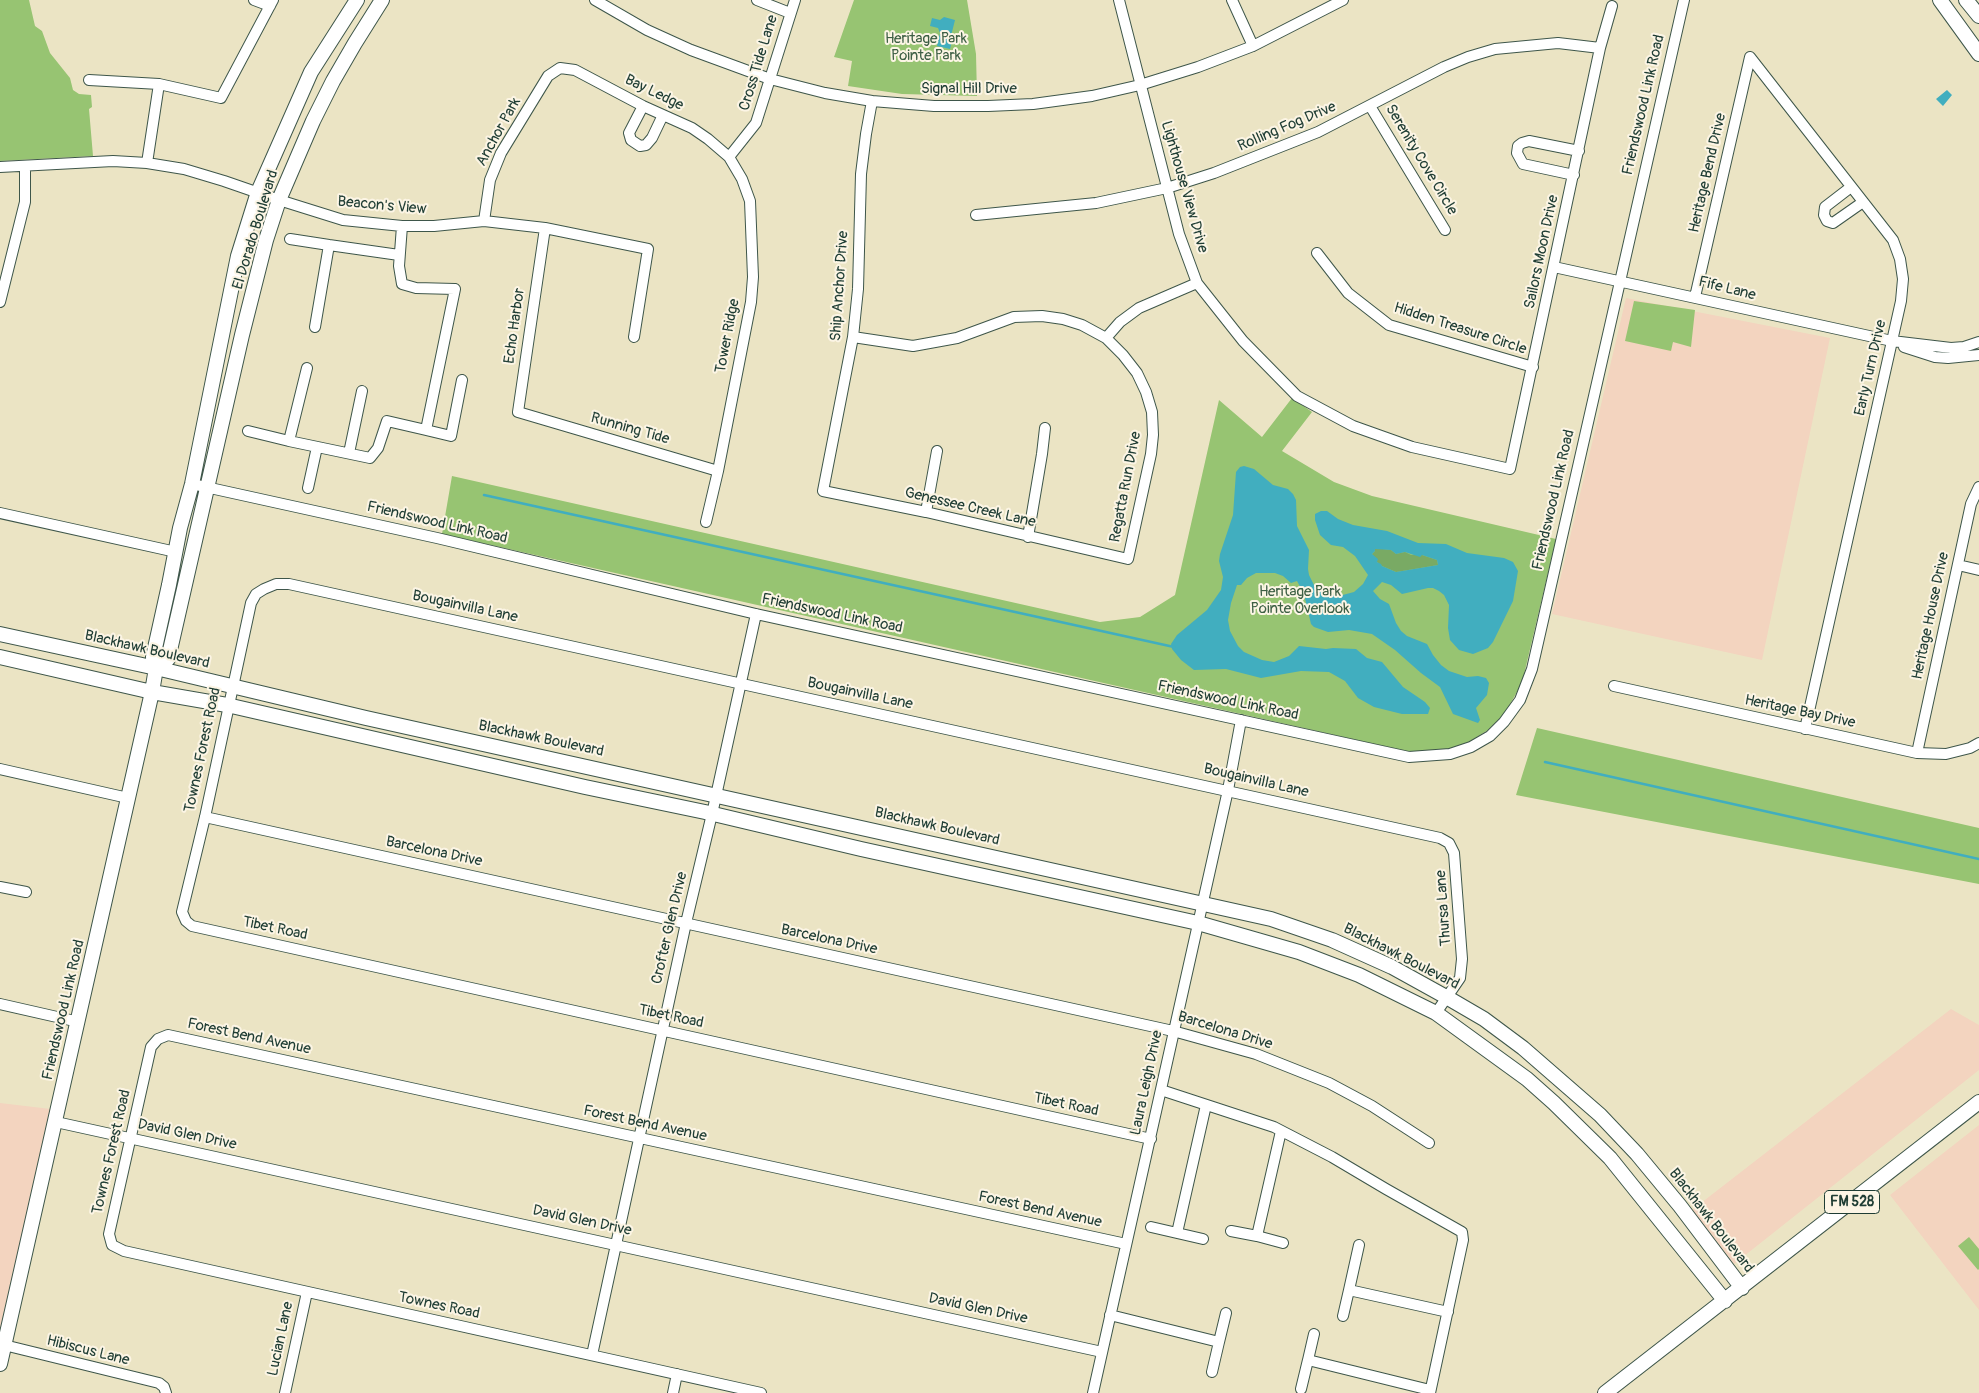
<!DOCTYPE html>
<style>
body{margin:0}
canvas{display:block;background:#ebe4c4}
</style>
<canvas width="1979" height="1393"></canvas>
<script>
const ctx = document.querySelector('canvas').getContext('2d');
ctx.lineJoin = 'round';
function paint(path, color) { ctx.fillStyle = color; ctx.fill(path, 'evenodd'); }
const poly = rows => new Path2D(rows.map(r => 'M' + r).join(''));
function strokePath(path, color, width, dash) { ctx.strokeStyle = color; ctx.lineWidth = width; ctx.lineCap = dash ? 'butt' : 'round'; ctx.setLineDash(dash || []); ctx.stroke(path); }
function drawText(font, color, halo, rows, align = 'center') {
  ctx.font = font + ' Pangolin,sans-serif'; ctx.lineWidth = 4; ctx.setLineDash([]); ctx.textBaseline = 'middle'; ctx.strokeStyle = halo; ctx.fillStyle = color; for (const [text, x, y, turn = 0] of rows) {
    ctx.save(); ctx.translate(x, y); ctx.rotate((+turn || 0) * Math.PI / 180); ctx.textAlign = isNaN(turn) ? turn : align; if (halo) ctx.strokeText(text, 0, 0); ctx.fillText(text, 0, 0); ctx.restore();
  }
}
paint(poly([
 [1626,298,1830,338,1762,660,1552,614],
 [1951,1009,1979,1025,1979,1070,1734,1264,1692,1210],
 [0,1103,59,1110,0,1366],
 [1979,1125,1979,1310,1890,1195]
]), '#f3d4bf');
paint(poly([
 [0,0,29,0,35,26,42,31,50,53,70,78,73,90,79,94,91,95,92,107,89,109,93,156,0,161],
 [854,0,967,0,976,54,977,96,902,94,848,86,852,61,834,57],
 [1634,301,1695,310,1691,347,1673,342,1671,351,1625,341],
 [1292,398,1312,412,1282,451,1334,482,1372,496,1556,539,1522,683,1505,713,1488,730,1467,743,1447,751,1410,752,442,534,452,476,1100,622,1140,617,1175,595,1219,400,1262,437],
 [1537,728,1979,828,1979,884,1516,795],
 [1969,1237,1979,1249,1979,1269,1978,1270,1958,1246]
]), '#97c472');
paint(poly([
 [1375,548,1391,550,1396,554,1405,552,1411,555,1422,555,1437,560,1438,565,1396,572,1382,566,1377,562,1372,554,1375,551]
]), '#79aa64');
paint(poly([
 [944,17,955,20,950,40,952,41,950,49,937,46,940,33,938,28,930,26,932,18,940,20],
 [1947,90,1952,95,1943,106,1936,99],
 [1244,466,1254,469,1273,485,1288,489,1293,494,1296,500,1297,526,1309,550,1308,569,1309,575,1315,587,1326,593,1339,596,1354,592,1363,584,1368,575,1355,556,1343,547,1331,545,1320,535,1315,520,1315,514,1321,511,1327,511,1338,519,1353,525,1387,531,1418,543,1446,544,1467,553,1504,558,1513,562,1518,571,1513,601,1493,642,1488,648,1473,654,1459,650,1450,640,1448,628,1449,605,1444,595,1439,591,1433,588,1428,588,1402,594,1391,585,1382,582,1373,591,1380,599,1389,604,1396,623,1401,631,1407,636,1427,644,1433,655,1441,665,1449,671,1467,677,1478,676,1486,678,1489,683,1487,695,1476,708,1480,720,1478,723,1453,714,1440,687,1421,673,1395,650,1372,634,1349,630,1328,632,1314,627,1311,624,1304,594,1297,581,1291,583,1283,576,1275,573,1256,573,1247,578,1241,585,1237,585,1231,603,1228,620,1230,631,1238,646,1244,652,1262,660,1274,662,1289,656,1299,646,1326,649,1333,648,1356,649,1367,658,1382,662,1403,687,1425,702,1430,708,1428,714,1402,714,1374,707,1358,698,1345,681,1329,672,1301,671,1261,678,1226,669,1194,670,1181,660,1172,649,1171,644,1177,635,1207,610,1221,590,1223,577,1219,561,1220,554,1233,515,1236,472,1240,467],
 [1375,549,1391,550,1396,554,1405,552,1420,557,1422,555,1437,560,1438,565,1396,572,1382,566,1381,564,1377,562,1378,559,1372,554,1375,551]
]), '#41aebf');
strokePath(poly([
 [484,495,1174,647],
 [1545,762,1979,859]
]), '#41aebf', 2.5);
const minor = poly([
 [254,0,270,6],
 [595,0,647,30,691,50,770,79,825,93,872,101,934,106,988,106,1033,104,1092,96,1140,85,1198,67,1253,46,1343,0],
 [757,0,790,13],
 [1119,0,1179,234,1197,283,1243,341,1297,396,1353,426,1412,447,1510,469,1600,48,1612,6],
 [1232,0,1253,46],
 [1750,57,1893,240,1900,259,1903,279,1901,301,1805,729],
 [89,80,159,84,221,98,273,0],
 [643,106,629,133,631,140,640,146,646,145,652,138,663,115],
 [1370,106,1445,230],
 [729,157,756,123,795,0],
 [147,163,159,84],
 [0,167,113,161,147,163,184,169,224,181,279,200,343,220,402,226,434,226,484,221,545,228,648,249,634,337],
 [1574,175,1523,164,1517,153,1518,146,1522,143,1529,141,1579,151],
 [1851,187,1825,207,1824,215,1827,221,1833,223,1863,202],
 [976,215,1096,203,1167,188,1214,173,1318,132,1444,67,1468,57,1495,49,1558,43,1600,48],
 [484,221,490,180,501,153,548,76,560,68,575,70,643,106,692,128,708,139,729,157,742,179,750,201,753,277,751,302,718,471,706,522],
 [545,228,518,412,718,471],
 [290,239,329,245],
 [1317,253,1348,293,1389,325,1533,367],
 [1554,267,1892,341,1951,348,1964,347,1979,342],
 [1695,297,1750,57],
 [0,302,25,202,25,166],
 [315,327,329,245,399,255],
 [853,337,913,346,957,338,1014,317,1042,316,1063,319,1082,325,1106,338,1123,355,1137,373,1146,392,1152,412,1153,435,1151,454,1128,559,926,512,823,491,853,337,858,289,861,174,866,134,872,101],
 [1106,338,1120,322,1139,308,1197,283],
 [1904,347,1935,357,1948,358,1979,355],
 [426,430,451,436,462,380],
 [248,431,289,441,307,368],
 [289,441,370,458,378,448,387,421,426,430,455,289,416,288,402,284,399,266,402,226],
 [349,453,362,391],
 [192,484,437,538,756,614,1409,757,1450,754,1471,747,1490,736,1504,722,1520,700,1532,669,1684,0],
 [308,488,317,447],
 [926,512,937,451],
 [0,513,176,552],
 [1028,537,1042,454,1045,428],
 [1958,565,1979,570],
 [1614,686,1917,753,1946,754,1970,748,1979,743],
 [1917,753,1971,504,1979,487],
 [0,769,128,798],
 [205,817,1173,1031,1256,1054,1329,1083,1372,1106,1429,1143],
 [0,887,26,892],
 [0,1004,79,1022],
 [1161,1090,1274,1127,1332,1157,1386,1189,1462,1232,1463,1240,1430,1393],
 [56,1122,1102,1352],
 [1151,1139,192,926,186,921,182,912,205,817,251,603,256,594,264,589,276,584,289,584,1440,838,1449,843,1454,853,1462,959,1460,978,1436,1013],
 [1151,1227,1177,1233,1206,1105],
 [1231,1231,1257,1236,1281,1131],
 [1177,1233,1203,1239],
 [1257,1236,1283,1243],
 [1359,1245,1349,1290,1448,1312],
 [1110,1315,1219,1342,1212,1372],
 [1343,1316,1349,1290],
 [1314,1334,1308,1360,1430,1390],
 [1219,1342,1226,1313],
 [4,1345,159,1383,164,1387,166,1393],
 [592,1355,686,923,712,814,756,614],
 [1301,1389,1308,1360],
 [285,1393,307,1292],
 [673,1393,677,1374],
 [761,1393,124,1251,112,1245,109,1234,151,1047,158,1039,168,1035,1126,1244],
 [1093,1393,1228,790,1241,720]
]);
const major = poly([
 [1940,0,1979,54],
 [1966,0,1979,16],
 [0,634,156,668,366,718,1271,919,1332,940,1392,967,1448,998,1484,1019,1523,1048,1600,1115,1637,1154,1680,1206,1742,1288],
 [0,657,152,692,227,705,585,787,705,812,861,849,1198,923,1299,952,1359,975,1436,1013,1527,1079,1554,1103,1610,1158,1725,1301],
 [156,668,157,662,168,659,242,335,266,240,279,200,313,121,333,81,355,43,382,0],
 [0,1364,152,692,157,662,153,657,169,585,180,528,192,484,238,256,258,192,311,72,357,0],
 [1605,1393,1979,1102]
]);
strokePath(minor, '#3e564a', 12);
strokePath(major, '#3e564a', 16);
strokePath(minor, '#fff', 10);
strokePath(major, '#fff', 14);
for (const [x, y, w] of [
 [1852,1202,55]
]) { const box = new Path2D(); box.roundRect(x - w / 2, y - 11.5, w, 23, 4); ctx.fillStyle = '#fcf5e5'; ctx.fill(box); strokePath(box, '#1f3d34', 1); }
drawText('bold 14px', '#1f3d34', null, [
 ["FM 528",1852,1202]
]);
drawText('15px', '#3d5f44', '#fcf5e5', [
 ["Heritage Park",926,39],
 ["Pointe Park",926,56],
 ["Heritage Park",1300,592],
 ["Pointe Overlook",1300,609]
]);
drawText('15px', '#1f3d34', '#fcf5e5', [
 ["Cross Tide Lane",759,63,-73],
 ["Signal Hill Drive",969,89],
 ["Bay Ledge",654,93,26],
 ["Friendswood Link Road",1644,105,-77],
 ["Rolling Fog Drive",1287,127,-23],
 ["Anchor Park",499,132,-61],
 ["Serenity Cove Circle",1421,160,59],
 ["Heritage Bend Drive",1708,173,-77],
 ["Lighthouse View Drive",1184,187,74],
 ["Beacon's View",382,206,5],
 ["El Dorado Boulevard",256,230,-73],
 ["Sailors Moon Drive",1542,252,-78],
 ["Ship Anchor Drive",840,286,-86],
 ["Fife Lane",1727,289,14],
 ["Echo Harbor",515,326,-82],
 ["Hidden Treasure Circle",1460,329,18],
 ["Tower Ridge",728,336,-79],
 ["Early Turn Drive",1871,368,-77],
 ["Running Tide",630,429,16],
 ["Regatta Run Drive",1126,487,-79],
 ["Friendswood Link Road",1554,500,-77],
 ["Genessee Creek Lane",970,508,13],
 ["Friendswood Link Road",437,523,13],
 ["Bougainvilla Lane",465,607,12],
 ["Friendswood Link Road",832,614,12],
 ["Heritage House Drive",1931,616,-78],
 ["Blackhawk Boulevard",147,650,13],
 ["Bougainvilla Lane",860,694,12],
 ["Friendswood Link Road",1228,701,12],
 ["Heritage Bay Drive",1800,712,12],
 ["Blackhawk Boulevard",541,739,12],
 ["Townes Forest Road",203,750,-78],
 ["Bougainvilla Lane",1256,781,13],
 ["Blackhawk Boulevard",937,827,13],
 ["Barcelona Drive",434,852,12],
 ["Thursa Lane",1444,908,-94],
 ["Crofter Glen Drive",670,928,-77],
 ["Tibet Road",275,929,12],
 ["Barcelona Drive",829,940,12],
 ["Blackhawk Boulevard",1401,957,27],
 ["Friendswood Link Road",64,1010,-77],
 ["Tibet Road",671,1017,12],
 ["Barcelona Drive",1225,1031,17],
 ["Forest Bend Avenue",249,1037,12],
 ["Laura Leigh Drive",1147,1083,-78],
 ["Tibet Road",1066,1105,12],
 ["Forest Bend Avenue",645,1124,12],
 ["David Glen Drive",187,1135,12],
 ["Townes Forest Road",112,1152,-77],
 ["Forest Bend Avenue",1040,1210,12],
 ["David Glen Drive",582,1221,12],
 ["Blackhawk Boulevard",1711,1221,52],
 ["Townes Road",439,1306,12],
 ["David Glen Drive",978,1309,12],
 ["Lucian Lane",281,1339,-78],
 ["Hibiscus Lane",88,1351,14]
]);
</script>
